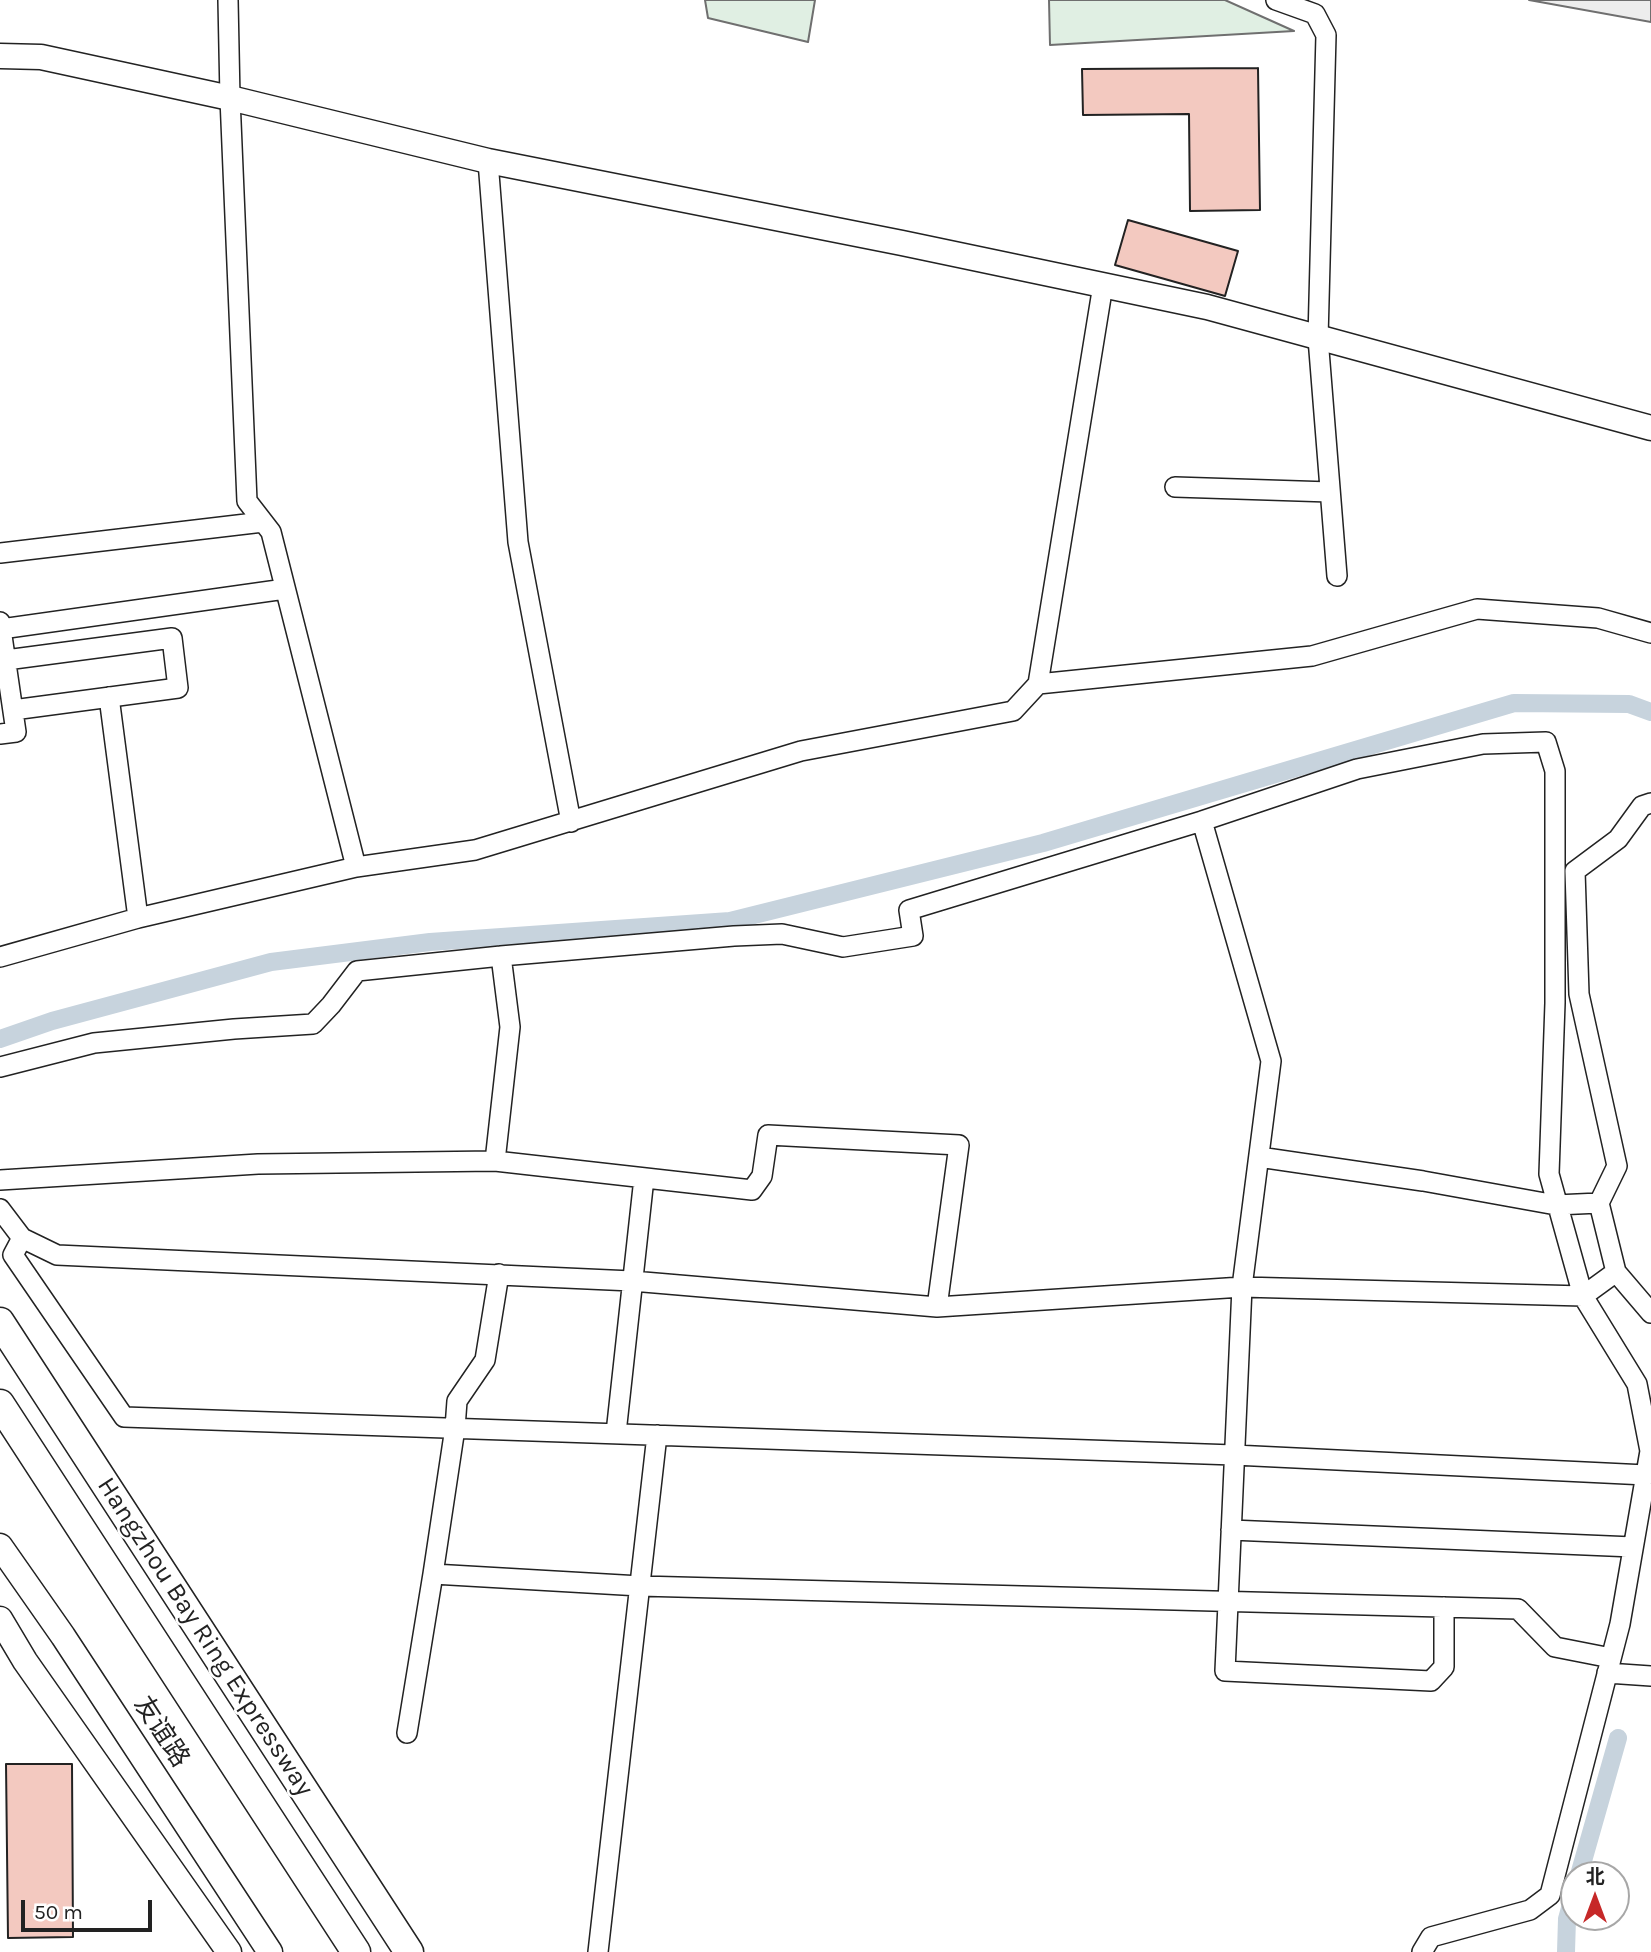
<!DOCTYPE html>
<meta charset="utf-8">
<style>
body{margin:0}
#map{position:relative;width:1651px;height:1952px;overflow:hidden;background:#fff;font-family:Karla,"Noto Sans SC",sans-serif}
canvas{display:block}
.north{position:absolute;left:1560px;top:1861px;width:70px;height:70px;box-sizing:border-box;background:#fff;border:2px solid #a7a7a7;border-radius:50%;rotate:0deg;font-size:19px;font-weight:700;line-height:28px;text-align:center;color:#222}
.north::after{content:'';display:block;margin:auto;width:24px;height:32px;background:#c62828;clip-path:polygon(50% 0,100% 100%,50% 72%,0 100%)}
.scale{position:absolute;left:21px;top:1900px;width:131px;height:32px;box-sizing:border-box;border:4px solid #222;border-top:0;padding-left:9px;font-size:21px;line-height:24px;white-space:nowrap;color:#222;-webkit-text-stroke:5px #fff;paint-order:stroke}
</style>
<div id="map">
<canvas width="1651" height="1952"></canvas>
<div class="north">北</div>
<div class="scale">50 m</div>
</div>
<script>
const ctx = document.querySelector('canvas').getContext('2d');
ctx.lineJoin = 'round';
function paint(path, color) { ctx.fillStyle = color; ctx.fill(path, 'evenodd'); }
const poly = rows => new Path2D(rows.map(r => 'M' + r).join(''));
function strokePath(path, color, width, dash) { ctx.strokeStyle = color; ctx.lineWidth = width; ctx.lineCap = dash ? 'butt' : 'round'; ctx.setLineDash(dash || []); ctx.stroke(path); }
function drawText(font, color, halo, rows, align = 'center') {
  ctx.font = font + ' Karla,"Noto Sans SC",sans-serif'; ctx.lineWidth = 5; ctx.setLineDash([]); ctx.textBaseline = 'middle'; ctx.strokeStyle = halo; ctx.fillStyle = color; for (const [text, x, y, turn = 0] of rows) {
    ctx.save(); ctx.translate(x, y); ctx.rotate((+turn || 0) * Math.PI / 180); ctx.textAlign = isNaN(turn) ? turn : align; if (halo) ctx.strokeText(text, 0, 0); ctx.fillText(text, 0, 0); ctx.restore();
  }
}
const green = poly([
 [705,0,815,0,808,42,708,18,705,0],
 [1049,0,1225,0,1294,31,1050,45,1049,0]
]);
paint(green, '#e0efe3');
strokePath(green, '#6f6f6f', 2);
const parking = poly([
 [1529,0,1651,0,1651,22,1529,0]
]);
paint(parking, '#ededed');
strokePath(parking, '#6f6f6f', 2);
strokePath(poly([
 [0,1039,52,1021,271,962,430,942,730,921,1043,843,1514,703,1629,704,1651,712],
 [1579,1875,1618,1738],
 [1566,1952,1567,1919,1574,1894]
]), '#c7d3dd', 18);
const building = poly([
 [1258,68,1260,210,1190,211,1189,114,1083,115,1082,69,1258,68],
 [1128,220,1238,251,1225,296,1115,265,1128,220],
 [6,1764,72,1764,73,1937,8,1938,6,1764]
]);
paint(building, '#f3c9c0');
strokePath(building, '#222', 2);
const minor = poly([
 [228,0,230,98,247,501,271,532,356,867],
 [1276,0,1315,14,1326,35,1318,338,1337,576],
 [488,161,518,542,571,822],
 [1175,487,1330,492],
 [0,553,263,522],
 [0,622,16,732,0,734],
 [1,629,285,589],
 [6,660,172,638,178,688,13,710],
 [1038,684,1312,656,1477,609,1598,618,1651,633],
 [109,697,138,918],
 [1651,803,1642,806,1618,839,1575,871,1579,994,1617,1166,1599,1203,1616,1272,1651,1313],
 [1202,821,1271,1061,1242,1287,1225,1671,1431,1681,1444,1667,1444,1607],
 [0,957,138,918,356,867,475,850,801,751,1013,711,1038,684,1103,285],
 [0,1067,94,1043,234,1029,313,1024,331,1005,357,971,501,956,734,936,782,934,843,947,913,936,909,910,1202,821,1357,769,1483,744,1546,742,1555,771,1555,1003,1549,1174,1583,1296,1637,1384,1650,1451,1620,1624,1550,1895,1530,1910,1431,1937,1422,1952],
 [1259,1157,1423,1181,1556,1205,1599,1203],
 [495,1161,510,1027,501,956],
 [0,1180,258,1164,495,1161,752,1190,762,1176,768,1135,959,1145,937,1307],
 [0,1209,22,1238,57,1255,632,1281,937,1307,1242,1287,1583,1296,1616,1272],
 [22,1238,13,1255,124,1417,1234,1455,1646,1475],
 [616,1433,644,1178],
 [1231,1530,1633,1547],
 [433,1574,640,1586,1518,1609,1555,1647,1611,1658],
 [1607,1673,1651,1676],
 [407,1733,433,1574,455,1428,457,1401,485,1360,499,1274],
 [598,1952,657,1435]
]);
const major = poly([
 [0,56,41,57,230,98,488,161,902,243,1207,307,1651,428],
 [0,1546,63,1636,270,1952],
 [0,1619,25,1661,229,1952]
]);
const highway = poly([
 [0,1322,409,1952],
 [0,1404,356,1952]
]);
strokePath(minor, '#222', 22);
strokePath(major, '#222', 27);
strokePath(highway, '#222', 31);
strokePath(minor, '#fff', 19);
strokePath(major, '#fff', 24);
strokePath(highway, '#fff', 28);
drawText('26px', '#222', '#fff', [
 ["Hangzhou Bay Ring Expressway",205,1637,57],
 ["友谊路",161,1732,57]
]);
</script>
